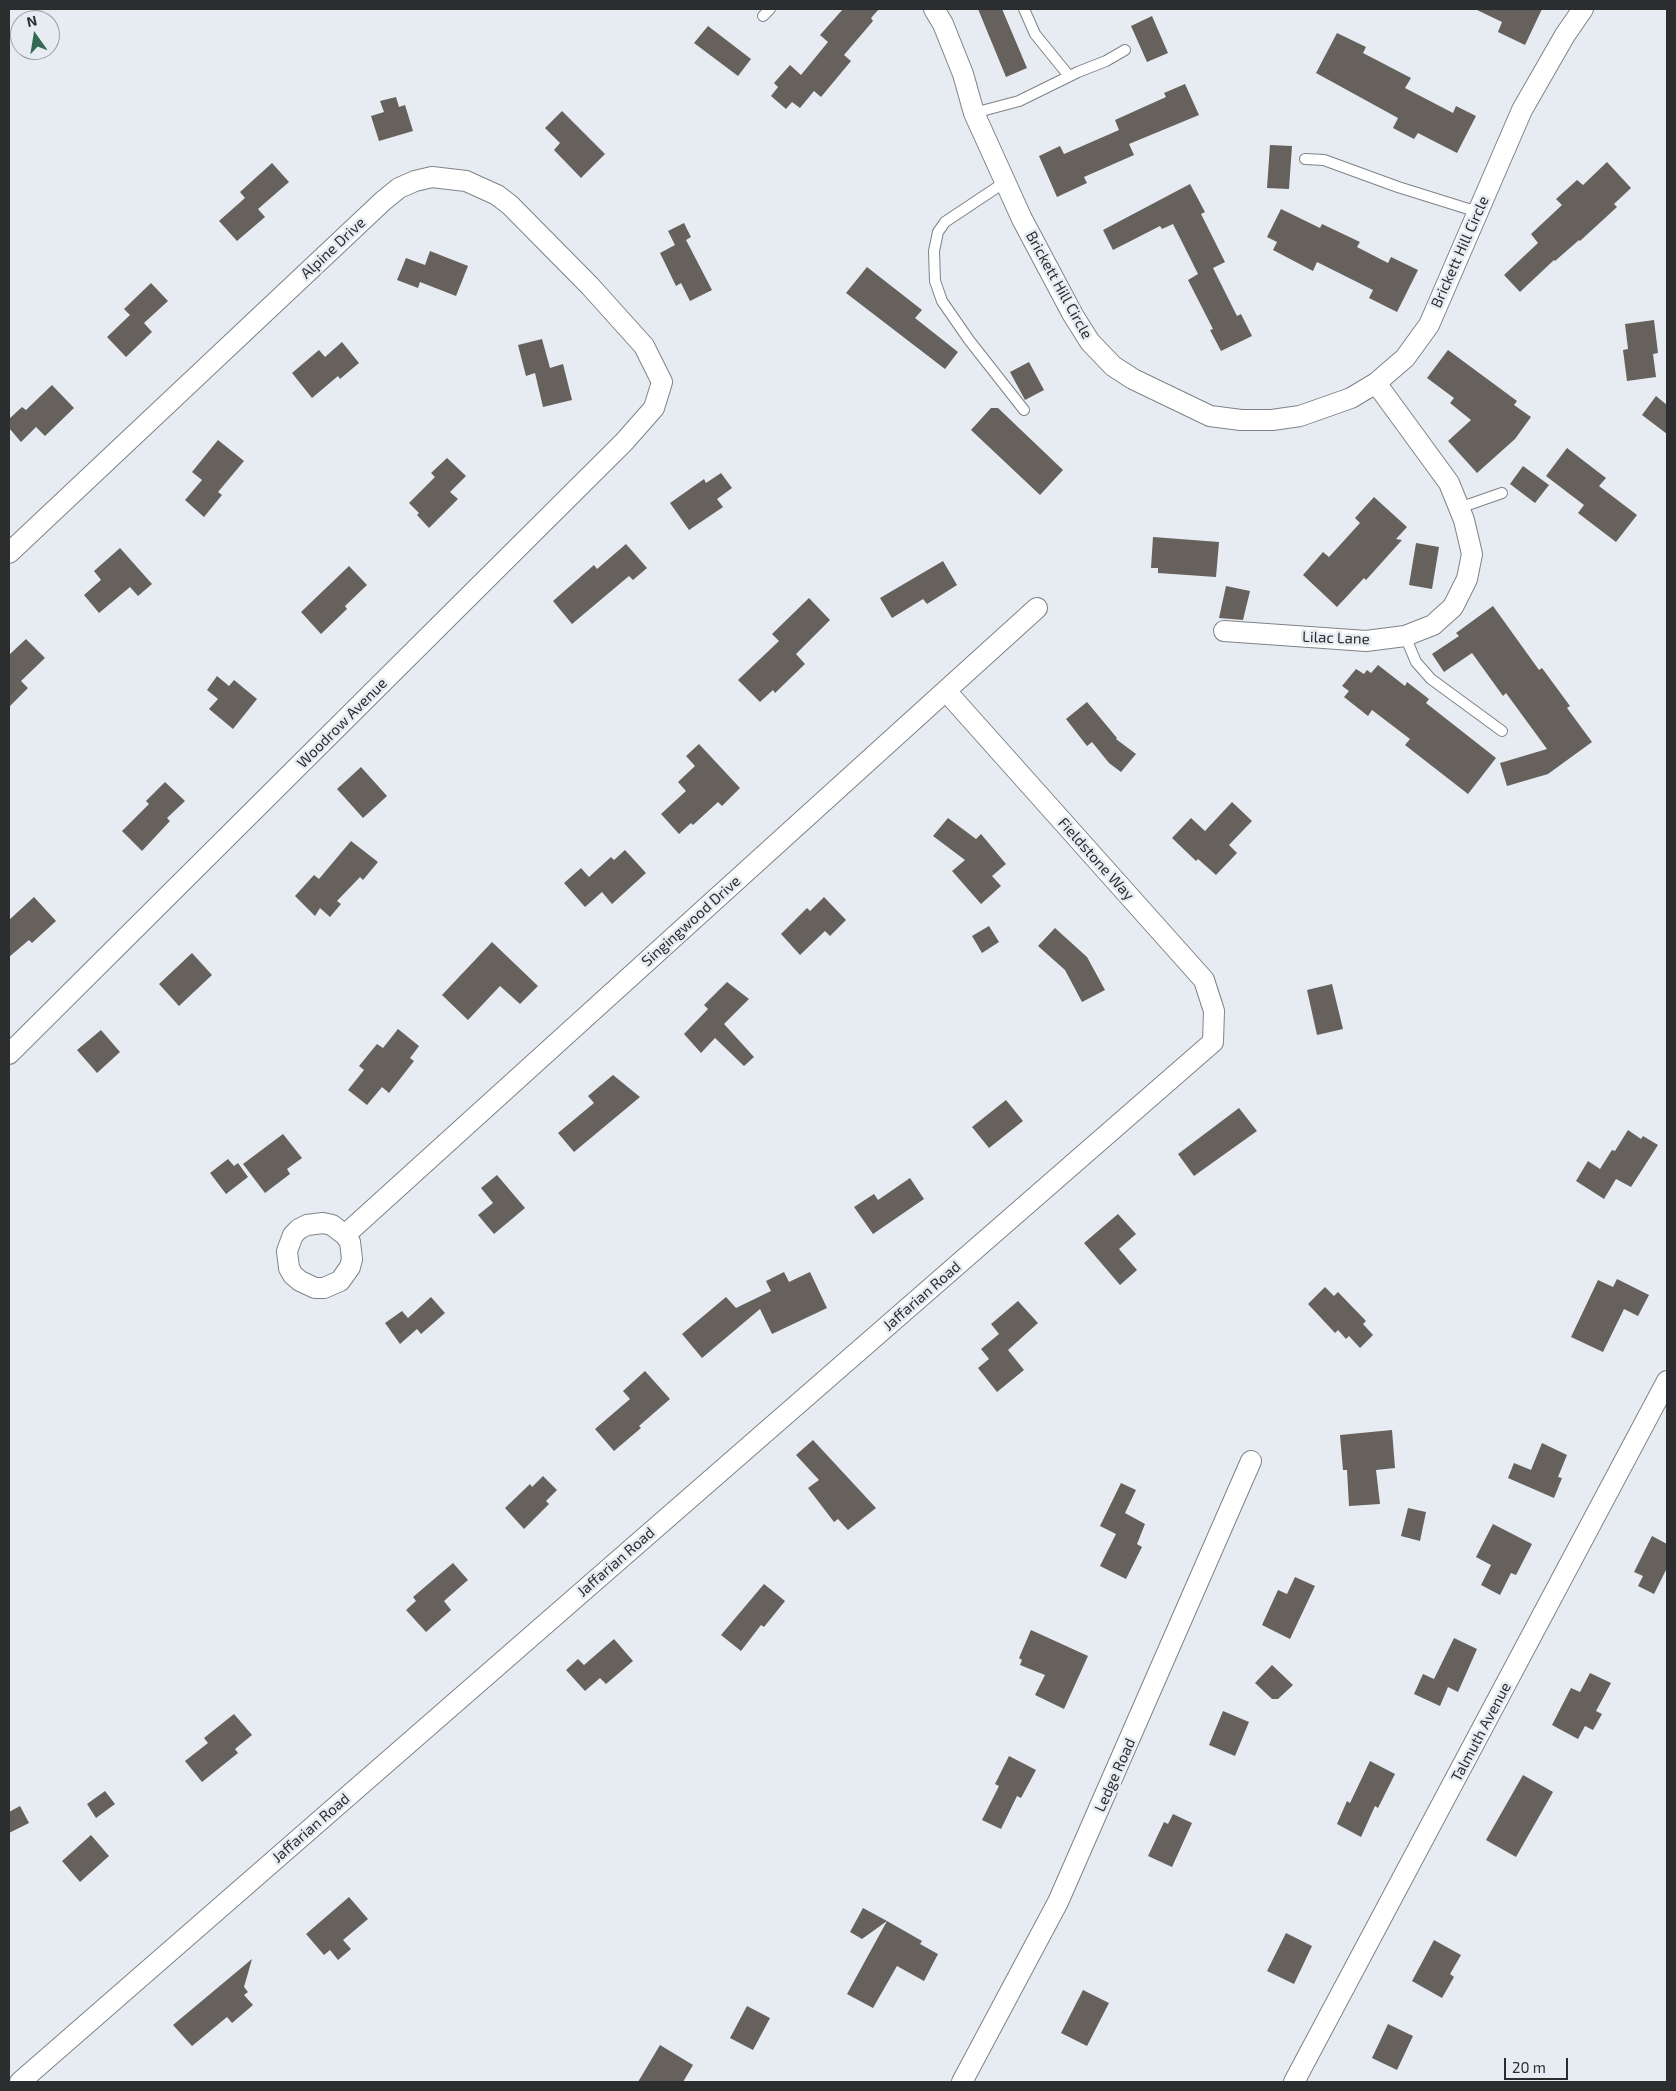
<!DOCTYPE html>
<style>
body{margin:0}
#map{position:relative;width:1676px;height:2091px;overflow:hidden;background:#e6ecf1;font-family:"Exo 2",sans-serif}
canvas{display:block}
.frame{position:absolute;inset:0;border:10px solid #2b2d2f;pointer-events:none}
.north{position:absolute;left:10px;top:10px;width:50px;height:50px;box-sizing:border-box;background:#e6ecf1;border:1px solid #9ba0a3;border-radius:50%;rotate:347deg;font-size:14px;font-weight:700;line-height:20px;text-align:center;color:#2b2d2f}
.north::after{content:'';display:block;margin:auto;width:18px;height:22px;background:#326a52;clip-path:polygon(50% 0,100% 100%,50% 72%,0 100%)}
.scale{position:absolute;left:1504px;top:2058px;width:64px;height:22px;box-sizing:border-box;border:2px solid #2b2d2f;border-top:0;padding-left:6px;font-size:15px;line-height:18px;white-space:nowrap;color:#2b2d2f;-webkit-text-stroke:4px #e6ecf1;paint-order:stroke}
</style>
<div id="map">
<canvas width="1676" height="2091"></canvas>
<div class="frame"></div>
<div class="north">N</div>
<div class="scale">20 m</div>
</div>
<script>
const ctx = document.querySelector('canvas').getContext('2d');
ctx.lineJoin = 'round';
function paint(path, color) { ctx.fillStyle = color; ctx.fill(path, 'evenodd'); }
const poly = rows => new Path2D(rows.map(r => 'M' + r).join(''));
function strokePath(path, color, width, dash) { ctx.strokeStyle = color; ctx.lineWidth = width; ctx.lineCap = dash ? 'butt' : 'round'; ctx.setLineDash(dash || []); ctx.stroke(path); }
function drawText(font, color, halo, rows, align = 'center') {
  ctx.font = font + ' "Exo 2",sans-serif'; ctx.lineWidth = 5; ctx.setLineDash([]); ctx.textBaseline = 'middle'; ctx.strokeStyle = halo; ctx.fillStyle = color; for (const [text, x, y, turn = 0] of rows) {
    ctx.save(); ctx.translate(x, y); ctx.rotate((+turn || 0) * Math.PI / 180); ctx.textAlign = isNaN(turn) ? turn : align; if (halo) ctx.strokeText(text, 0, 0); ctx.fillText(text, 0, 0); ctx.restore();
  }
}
paint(poly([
 [843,9,879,9,871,18,873,21,844,55,851,61,821,97,814,91,800,108,792,102,786,109,771,96,778,87,774,83,790,65,801,75,828,42,820,35],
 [978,9,1002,9,1027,68,1006,77],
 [1475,9,1542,9,1525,45,1498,32,1502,22],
 [1152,16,1168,53,1147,62,1131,26],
 [708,26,751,59,738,76,694,43],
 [1337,33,1366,47,1363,53,1411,78,1405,88,1453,113,1456,106,1476,116,1457,153,1418,133,1414,139,1393,128,1398,118,1316,73],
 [1185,84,1199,115,1129,144,1134,155,1084,177,1087,183,1057,197,1039,156,1060,146,1064,154,1119,130,1115,120,1166,97,1164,93],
 [396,97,399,107,405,105,413,131,379,141,371,116,384,112,380,101],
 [562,111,605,154,581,178,554,150,560,143,545,128],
 [1270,145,1292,146,1289,189,1267,188],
 [1607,162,1631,188,1614,204,1617,207,1580,241,1579,240,1555,261,1554,260,1520,292,1504,275,1538,243,1531,234,1562,205,1556,199,1577,180,1583,185],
 [272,163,289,182,258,209,265,217,237,241,219,221,245,198,240,192],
 [1190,184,1205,212,1201,214,1225,262,1213,268,1237,316,1241,314,1252,336,1221,351,1210,330,1213,329,1188,280,1198,274,1173,224,1162,229,1160,226,1113,250,1103,230],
 [1281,209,1320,228,1322,224,1360,242,1357,247,1388,263,1391,257,1418,270,1397,312,1369,298,1373,290,1317,262,1313,271,1273,250,1277,242,1267,237],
 [684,223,691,237,686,240,712,290,690,301,681,283,676,286,660,253,675,245,668,231],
 [430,251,468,266,456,296,420,282,418,288,397,280,406,258,425,265],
 [867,267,922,310,915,318,958,352,945,369,846,293],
 [151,283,168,301,144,323,152,332,126,357,107,337,130,315,124,309],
 [1654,320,1658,353,1653,354,1656,377,1627,381,1623,350,1628,349,1625,324],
 [542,339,550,368,563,364,572,400,543,407,535,373,526,376,518,345],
 [342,342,359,363,340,379,338,376,312,398,292,373,319,350,325,357],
 [1448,350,1517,401,1514,405,1531,417,1515,439,1477,473,1448,441,1471,420,1450,403,1454,398,1427,378],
 [1029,362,1044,390,1025,400,1010,372],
 [52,385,74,408,45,436,36,427,21,442,9,428,9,419,22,407,26,410],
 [1656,396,1667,405,1667,434,1642,415],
 [991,408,998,408,1063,470,1040,495,971,430],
 [218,440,244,461,218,492,222,495,204,517,185,500,202,480,192,472],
 [1567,448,1606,478,1599,486,1637,515,1616,542,1578,513,1584,505,1546,476],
 [447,458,466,476,450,492,458,499,429,528,417,515,419,513,409,503,435,477,431,473],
 [1523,466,1549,485,1535,503,1510,484],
 [721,473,732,488,717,499,723,507,689,530,670,503,704,479,706,483],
 [1374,497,1407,527,1396,539,1402,540,1366,580,1364,578,1337,607,1303,575,1323,552,1329,557,1360,523,1355,518],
 [1153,537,1219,542,1216,577,1158,573,1158,568,1151,568],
 [1416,543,1439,547,1432,589,1409,585],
 [626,544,647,568,633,580,629,576,572,624,553,601,594,565,597,569],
 [120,548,152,584,138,596,130,587,99,613,84,595,101,580,94,571],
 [943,561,957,585,927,604,923,599,892,618,880,598],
 [349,566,367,585,345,606,347,609,321,634,301,612],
 [1226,586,1250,591,1243,620,1219,618],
 [809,598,830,620,796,654,805,664,775,693,773,690,760,702,738,680,779,641,772,634],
 [1493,606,1539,670,1542,668,1570,706,1567,708,1592,742,1548,774,1507,786,1500,763,1547,749,1506,693,1503,696,1472,653,1444,672,1432,654,1459,636,1456,633],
 [26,639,45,658,21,681,28,688,9,707,9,655],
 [1378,665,1405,686,1407,682,1429,699,1426,703,1496,758,1468,794,1405,745,1410,739,1372,710,1368,716,1344,697,1349,691,1342,686,1356,669,1364,674,1367,670,1371,673],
 [217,676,229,686,234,680,257,699,233,729,209,709,218,699,207,690],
 [1087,702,1117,738,1116,739,1136,754,1121,772,1109,763,1092,742,1087,746,1066,719],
 [699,744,740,788,722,806,718,802,693,825,691,823,679,834,661,814,686,791,678,782,695,766,686,756],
 [361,767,387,796,363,818,337,789],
 [165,782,185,801,167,818,170,821,142,851,122,831,149,804,146,801],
 [1232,802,1252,821,1229,845,1237,853,1216,875,1198,859,1196,861,1172,838,1191,818,1205,831],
 [948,818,976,839,981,834,1006,864,992,876,1001,886,981,904,952,871,965,860,933,836],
 [351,841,378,862,363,880,360,877,337,901,341,904,330,917,320,908,315,916,295,896,314,875,319,879],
 [625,850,646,873,612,904,602,892,585,907,564,883,581,868,589,877,611,857,614,860],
 [34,897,56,921,32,943,29,940,9,957,9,920],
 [824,897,846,920,830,936,825,931,800,955,781,934,807,908,810,911],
 [989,926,999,942,982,953,972,936],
 [1055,928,1087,957,1105,990,1082,1002,1065,970,1038,946],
 [492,942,538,986,520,1004,500,986,468,1020,442,995],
 [192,953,212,975,179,1006,159,984],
 [727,982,749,999,724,1024,754,1057,744,1066,715,1038,701,1053,684,1034,708,1009,704,1005],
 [1332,984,1343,1029,1317,1035,1307,990],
 [398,1029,419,1046,410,1058,414,1061,389,1093,382,1087,367,1105,348,1090,364,1070,359,1066,377,1044,383,1048],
 [101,1030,120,1052,97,1073,77,1050],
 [613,1075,640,1097,574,1152,558,1133,594,1103,588,1096],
 [1006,1100,1023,1121,989,1148,972,1127],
 [1239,1108,1257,1131,1194,1176,1178,1154],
 [1628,1130,1641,1139,1643,1136,1658,1145,1631,1187,1616,1179,1604,1199,1576,1181,1588,1161,1600,1169,1612,1150,1615,1151],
 [283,1134,302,1158,287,1169,290,1174,265,1193,243,1164],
 [228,1159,234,1166,238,1163,248,1177,226,1194,210,1173],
 [497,1175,525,1208,494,1234,478,1215,493,1203,481,1188],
 [910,1178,924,1199,873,1234,854,1207,874,1194,878,1200],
 [1118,1214,1136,1234,1119,1249,1137,1270,1120,1285,1084,1243],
 [784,1272,789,1282,810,1272,827,1308,772,1334,760,1309,702,1358,682,1334,726,1297,736,1308,771,1291,766,1281],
 [1617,1279,1649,1295,1638,1316,1624,1309,1603,1352,1571,1337,1598,1280,1613,1287],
 [1325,1287,1334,1296,1338,1292,1366,1321,1363,1324,1373,1335,1360,1348,1349,1336,1346,1339,1338,1330,1335,1333,1308,1304],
 [431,1297,445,1313,421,1334,417,1329,400,1344,385,1323,402,1311,408,1318],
 [1018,1301,1038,1323,1008,1350,1024,1370,997,1392,978,1368,989,1359,981,1349,999,1334,991,1324],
 [645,1371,670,1399,639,1426,641,1428,614,1451,595,1429,630,1399,623,1391],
 [1392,1430,1395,1468,1376,1470,1380,1504,1349,1506,1347,1470,1343,1470,1340,1435],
 [813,1440,876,1508,848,1530,838,1519,834,1522,808,1488,819,1480,796,1455],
 [1542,1443,1567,1455,1558,1477,1562,1478,1554,1498,1508,1478,1514,1463,1531,1470],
 [543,1476,557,1490,546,1501,549,1504,524,1529,505,1508,530,1484,532,1487],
 [1121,1483,1136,1490,1125,1513,1145,1524,1137,1544,1142,1547,1126,1579,1100,1566,1116,1534,1100,1526],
 [1408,1508,1426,1512,1420,1541,1401,1536],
 [1493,1524,1532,1544,1516,1575,1511,1573,1500,1595,1481,1585,1491,1565,1476,1557],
 [1652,1536,1667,1544,1667,1568,1654,1594,1638,1586,1643,1576,1634,1572],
 [453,1563,468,1580,444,1601,451,1610,426,1632,406,1610,416,1601,413,1597],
 [1295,1577,1315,1586,1290,1639,1262,1625,1278,1590,1287,1594],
 [764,1584,785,1601,764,1627,761,1625,741,1651,721,1635],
 [1031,1630,1088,1656,1064,1709,1035,1695,1045,1675,1020,1665,1022,1660,1019,1658],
 [1454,1638,1477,1649,1458,1692,1448,1687,1440,1706,1414,1694,1423,1674,1434,1679],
 [614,1639,633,1661,606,1684,600,1678,585,1691,566,1670,578,1659,584,1665],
 [1272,1665,1293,1685,1278,1699,1272,1699,1255,1683],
 [1590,1673,1611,1683,1596,1711,1602,1714,1593,1730,1585,1726,1578,1739,1552,1725,1571,1688,1580,1692],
 [1223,1711,1249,1722,1235,1756,1209,1745],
 [234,1714,252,1735,235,1749,238,1753,202,1782,185,1761,208,1743,204,1738],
 [1009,1756,1036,1770,1021,1798,1017,1796,1001,1829,982,1820,999,1786,995,1784],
 [1370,1761,1395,1774,1378,1808,1375,1806,1361,1837,1337,1824,1347,1801,1350,1803],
 [1523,1775,1553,1792,1516,1857,1486,1840],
 [105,1791,115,1804,96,1818,87,1804],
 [20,1806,29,1823,9,1833,9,1812],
 [1173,1814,1192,1823,1172,1867,1148,1856,1164,1822,1168,1824],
 [91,1835,109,1856,80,1882,62,1861],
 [349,1897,368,1919,343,1940,351,1949,338,1960,330,1950,324,1955,306,1934],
 [863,1908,887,1921,862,1939,850,1932],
 [887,1921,922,1941,920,1944,938,1954,924,1981,897,1966,873,2008,847,1994],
 [1286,1933,1312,1946,1294,1984,1267,1971],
 [1434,1940,1461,1955,1450,1974,1454,1977,1442,1998,1412,1981],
 [252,1959,244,1987,248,1992,244,1995,253,2005,232,2023,227,2017,192,2046,173,2025],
 [1083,1990,1109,2003,1087,2046,1061,2033],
 [747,2006,770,2018,753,2050,730,2038],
 [1388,2024,1413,2036,1397,2070,1372,2058],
 [660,2045,693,2065,683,2082,638,2082]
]), '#66615c');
const lane = poly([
 [1024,9,1035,34,1069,76],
 [763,16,770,9],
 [974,113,1019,101,1078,72,1106,61,1125,50],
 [1305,159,1324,160,1398,187,1478,212],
 [1005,182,945,222,938,232,934,251,935,281,942,301,969,340,1024,410],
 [1459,508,1502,493],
 [1405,636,1416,662,1431,679,1502,731]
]);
const street = poly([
 [934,9,943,24,963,74,974,113,1022,219,1073,315,1090,342,1113,366,1133,379,1210,416,1241,420,1272,420,1300,416,1351,398,1376,383,1405,358,1429,325,1522,110,1565,35,1583,9],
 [9,553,383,201,399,188,415,181,432,177,466,181,497,195,510,205,590,286,644,346,662,382,654,408,624,442,9,1054],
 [1224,631,1366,641,1405,636,1433,625,1453,607,1467,579,1472,554,1464,520,1449,483,1376,383],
 [345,1235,350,1242,352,1259,350,1267,340,1281,324,1288,315,1288,300,1281,293,1275,289,1268,287,1251,293,1235,299,1229,307,1225,323,1223,332,1225,345,1235,1037,608],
 [20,2082,1213,1042,1214,1011,1204,980,946,691],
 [962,2082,1058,1902,1251,1461],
 [1294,2082,1667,1381]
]);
strokePath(lane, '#7e8388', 12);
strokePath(street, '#7e8388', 22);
strokePath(lane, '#fff', 10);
strokePath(street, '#fff', 20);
drawText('15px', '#2b2d2f', '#e6ecf1', [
 ["Alpine Drive",333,248,-43],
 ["Brickett Hill Circle",1460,252,-66],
 ["Brickett Hill Circle",1059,285,61],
 ["Lilac Lane",1336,638,2],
 ["Woodrow Avenue",342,723,-45],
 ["Fieldstone Way",1096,859,48],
 ["Singingwood Drive",691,921,-42],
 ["Jaffarian Road",922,1296,-41],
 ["Jaffarian Road",616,1562,-41],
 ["Talmuth Avenue",1481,1732,-62],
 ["Ledge Road",1115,1775,-66],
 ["Jaffarian Road",311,1828,-41]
]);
</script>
